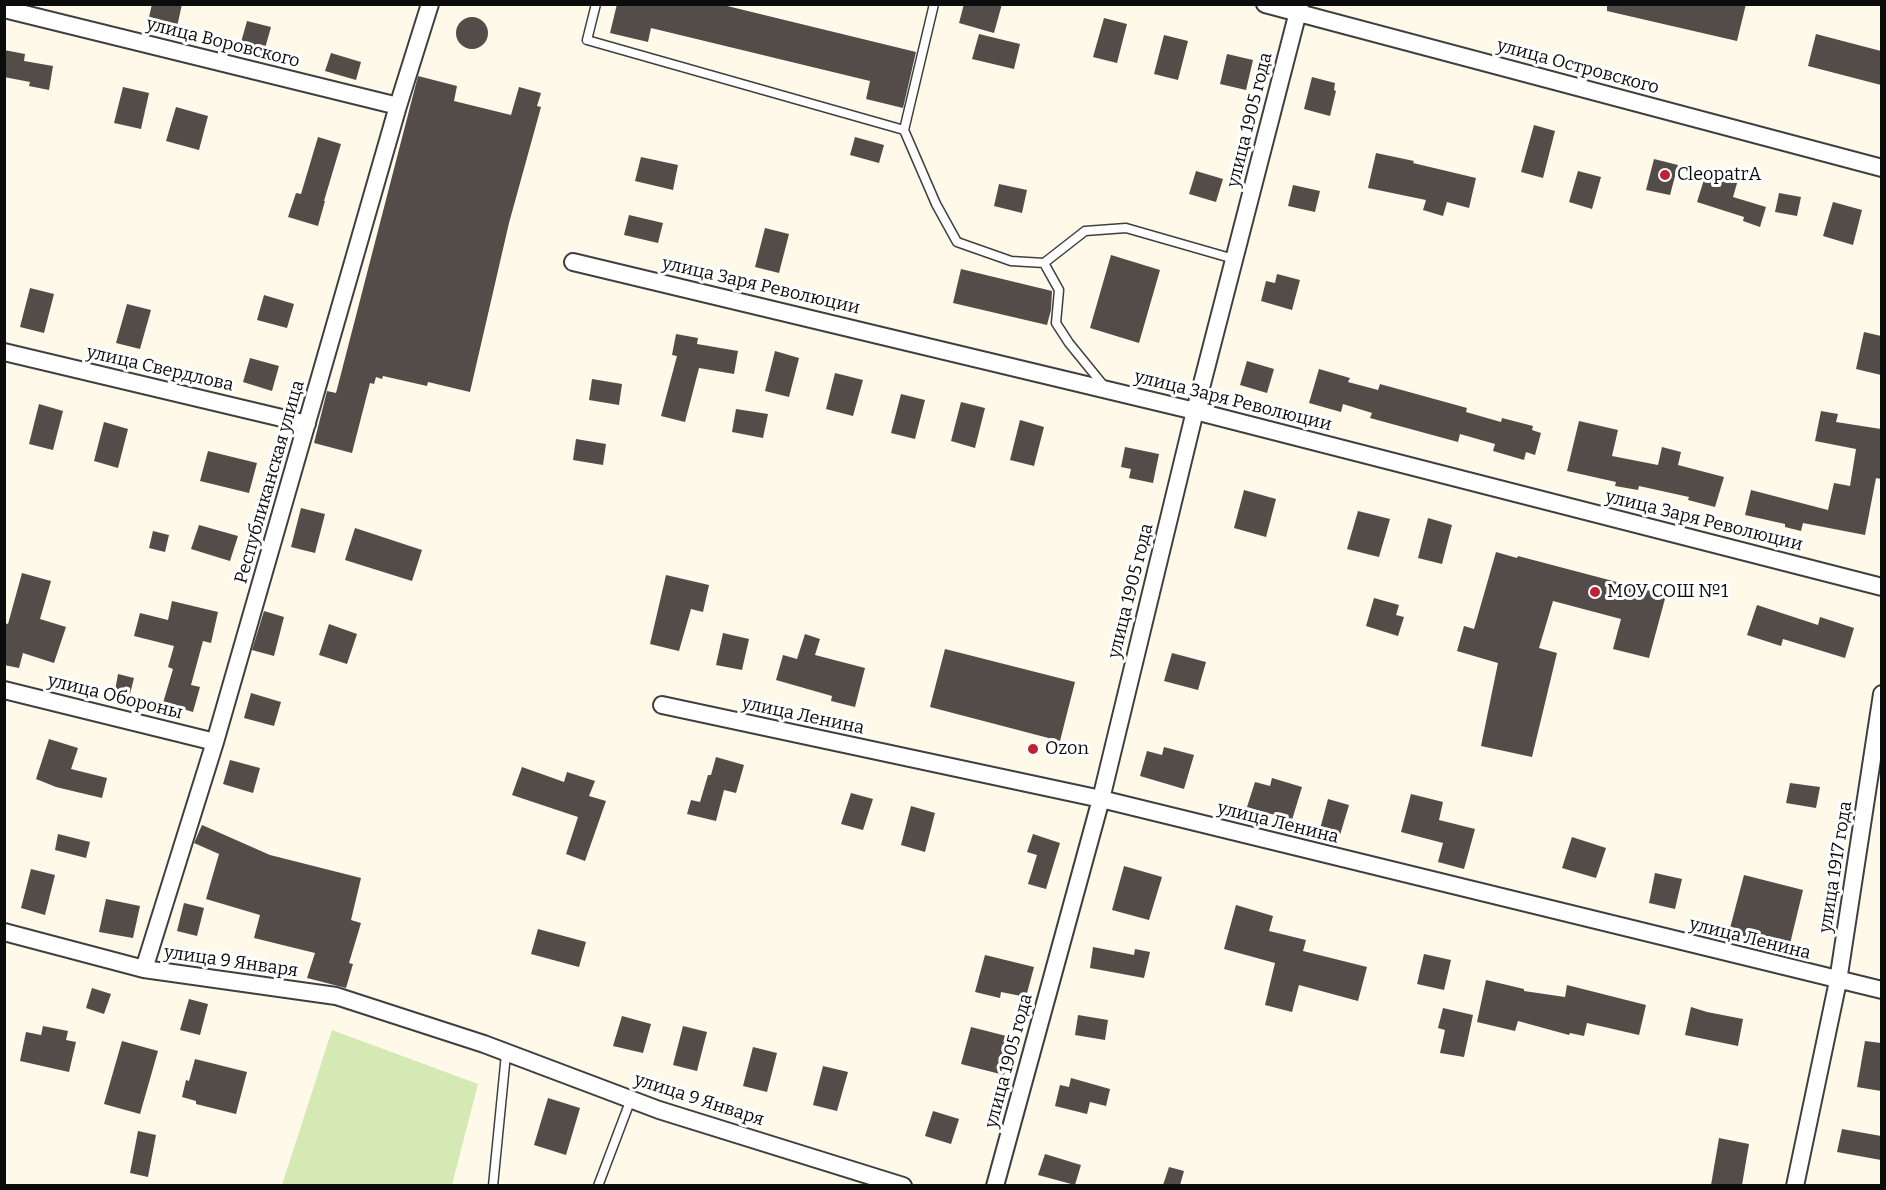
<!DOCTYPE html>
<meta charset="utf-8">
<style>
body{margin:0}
#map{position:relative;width:1886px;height:1190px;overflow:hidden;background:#fff9ea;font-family:Bitter,serif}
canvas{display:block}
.frame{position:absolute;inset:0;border:6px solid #0c0c0c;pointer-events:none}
</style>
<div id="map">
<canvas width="1886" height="1190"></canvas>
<div class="frame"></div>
</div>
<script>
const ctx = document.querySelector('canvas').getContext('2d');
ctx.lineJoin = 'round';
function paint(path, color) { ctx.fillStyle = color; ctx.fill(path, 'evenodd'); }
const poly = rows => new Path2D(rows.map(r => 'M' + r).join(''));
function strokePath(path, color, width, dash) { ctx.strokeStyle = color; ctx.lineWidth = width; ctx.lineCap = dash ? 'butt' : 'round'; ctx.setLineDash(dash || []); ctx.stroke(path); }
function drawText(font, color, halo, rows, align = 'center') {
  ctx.font = font + ' Bitter,serif'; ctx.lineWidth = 6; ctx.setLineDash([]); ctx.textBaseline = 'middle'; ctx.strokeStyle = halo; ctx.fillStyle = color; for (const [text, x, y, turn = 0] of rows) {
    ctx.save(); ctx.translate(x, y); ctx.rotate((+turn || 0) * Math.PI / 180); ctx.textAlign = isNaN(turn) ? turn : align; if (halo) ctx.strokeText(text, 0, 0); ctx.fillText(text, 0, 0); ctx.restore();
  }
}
paint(poly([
 [332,1030,478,1084,452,1185,282,1185]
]), '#d4e9b4');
paint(poly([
 [152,4,182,4,177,27,168,25,167,31,147,26],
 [617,4,719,4,916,52,903,108,866,99,870,81,651,28,648,42,610,33],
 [964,4,1002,4,994,33,959,23],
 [1607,4,1746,4,1737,41,1607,11],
 '456 33a16 16 0 1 1 32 0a16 16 0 1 1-32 0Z',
 [1104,18,1127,24,1117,63,1093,57],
 [247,21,271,27,262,59,238,53],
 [979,34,1020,44,1014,69,972,59],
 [1816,34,1881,51,1881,85,1808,66],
 [1164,35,1188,41,1178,80,1154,74],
 [4,50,25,54,24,61,53,66,49,90,29,86,30,82,4,77],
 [331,53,361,62,356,80,325,71],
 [1227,54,1253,60,1246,90,1220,84],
 [418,76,457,86,454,101,511,115,519,87,541,93,537,106,541,107,509,223,470,392,428,382,427,386,383,376,382,379,376,377,374,384,370,383,352,453,314,443,327,391,336,393],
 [1312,77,1335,83,1334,90,1336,91,1330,116,1304,109],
 [123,87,149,93,141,129,114,123],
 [176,107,208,116,199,150,166,141],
 [1534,125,1555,131,1543,178,1521,172],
 [318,137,341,144,324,201,325,201,318,226,288,217,296,193,301,194],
 [855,137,884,145,879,163,850,155],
 [1376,153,1414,161,1413,163,1476,178,1469,208,1447,202,1443,216,1423,210,1426,200,1368,188],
 [641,157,678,165,673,190,635,181],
 [1654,159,1678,165,1670,195,1646,190],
 [1707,170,1738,180,1733,197,1766,207,1760,227,1743,221,1744,217,1697,202],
 [1196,171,1223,179,1216,202,1189,194],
 [1578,171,1601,177,1592,209,1569,202],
 [999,184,1027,190,1022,213,994,206],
 [1293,185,1320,191,1315,212,1288,206],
 [1779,193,1801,197,1797,216,1775,212],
 [1833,202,1862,210,1853,245,1823,236],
 [629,215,663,223,658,243,624,235],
 [765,228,789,234,779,273,755,267],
 [1111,255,1160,270,1139,343,1090,328],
 [961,269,1052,291,1051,310,1047,325,953,303],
 [1277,274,1300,280,1292,310,1261,301,1266,281,1275,283],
 [30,288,54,294,44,333,20,327],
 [264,295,294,304,287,328,257,320],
 [127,304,151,310,140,349,116,343],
 [1864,332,1881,336,1881,375,1856,369],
 [676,334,698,338,697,344,738,351,734,374,699,368,685,422,661,416,677,356,672,355],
 [775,351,799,358,789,397,765,391],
 [250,358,279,366,272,391,243,382],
 [1247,361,1274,369,1267,393,1240,385],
 [1319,369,1350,378,1348,382,1378,390,1380,384,1467,408,1466,412,1501,422,1502,418,1533,426,1532,430,1541,433,1535,455,1526,452,1524,460,1493,451,1495,444,1460,434,1458,442,1370,418,1372,413,1343,404,1341,412,1309,403],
 [835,373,863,380,853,416,826,409],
 [592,379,622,384,619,405,589,400],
 [901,394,925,400,915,439,891,433],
 [961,402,985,408,975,448,951,441],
 [39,404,63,411,53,450,29,444],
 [736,409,768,414,763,438,732,432],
 [1821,411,1838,414,1836,422,1881,429,1881,479,1876,478,1865,535,1803,523,1801,531,1785,527,1785,524,1745,515,1751,490,1828,510,1834,483,1850,486,1856,449,1815,441],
 [1020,420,1044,427,1034,466,1010,460],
 [1579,421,1618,430,1612,456,1658,465,1662,447,1681,452,1678,465,1724,477,1715,507,1688,500,1689,497,1639,486,1638,490,1615,486,1616,482,1567,471],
 [104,422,128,429,118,468,94,461],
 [576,439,606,444,603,465,573,460],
 [1125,447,1159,454,1153,483,1129,478,1131,469,1121,467],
 [208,451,257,463,249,493,200,481],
 [1244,490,1276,499,1266,537,1234,528],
 [301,508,325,514,315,553,291,547],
 [1358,511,1390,519,1379,557,1347,549],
 [1428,518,1452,525,1442,564,1418,558],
 [199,525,238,536,230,561,191,549],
 [355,528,422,550,412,581,345,560],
 [153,531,169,535,165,552,149,548],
 [1496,552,1517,558,1518,556,1666,595,1649,658,1613,649,1621,619,1553,601,1539,648,1557,653,1532,757,1481,746,1498,663,1457,651,1464,626,1474,629],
 [22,573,51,581,40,619,66,627,54,663,23,653,19,668,4,665,4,623,8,624],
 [666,575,709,585,703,612,691,609,679,651,650,644],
 [1374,598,1399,605,1396,615,1404,617,1398,636,1366,626],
 [172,601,218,612,211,643,203,641,191,685,200,687,193,712,163,703,173,669,168,667,174,646,134,636,140,613,168,620],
 [1757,605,1818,625,1820,617,1854,628,1845,658,1783,639,1781,646,1747,635],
 [264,611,284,617,274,656,252,650],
 [329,624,357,634,347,664,319,655],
 [723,633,749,639,742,670,716,665],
 [805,634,820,639,815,655,865,668,855,707,831,701,832,696,776,680,783,655,797,659],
 [945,649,1075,682,1060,741,930,707],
 [1172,653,1206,662,1198,690,1164,681],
 [118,674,134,678,130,694,115,691],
 [251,693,281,702,274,726,244,718],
 [49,739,78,748,71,769,107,778,102,798,56,787,36,779],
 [1164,747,1194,755,1184,789,1140,776,1147,751,1162,755],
 [716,757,744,765,736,793,724,790,716,821,687,814,691,800,700,802,708,775,711,775],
 [230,760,260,768,253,793,223,784],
 [522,767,564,782,567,772,595,781,589,796,606,801,585,861,566,854,578,817,512,795],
 [1272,778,1302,787,1292,820,1247,807,1255,782,1270,786],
 [1790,783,1820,787,1816,808,1786,803],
 [851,793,873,799,863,830,841,824],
 [1411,794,1443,802,1439,820,1475,829,1464,869,1438,862,1443,843,1401,832],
 [1328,799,1349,805,1340,835,1320,829],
 [911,806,935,813,925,852,901,845],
 [202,825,270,855,361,878,351,920,361,923,349,963,353,964,346,988,307,978,315,953,254,938,260,915,206,899,219,854,194,843],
 [58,834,90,842,86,858,55,850],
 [1033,834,1060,843,1046,889,1028,884,1037,855,1027,852],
 [1572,837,1606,848,1596,878,1562,868],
 [1124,866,1162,877,1149,920,1112,910],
 [31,869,55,875,45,915,21,908],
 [1655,873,1682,879,1675,909,1649,903],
 [1744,875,1803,890,1789,948,1729,932],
 [106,899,140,906,133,938,99,932],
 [184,903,204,908,197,936,177,931],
 [1236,905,1273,916,1269,931,1306,940,1303,951,1367,967,1358,1001,1299,985,1292,1012,1265,1005,1275,963,1224,949],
 [538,929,586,942,579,967,531,954],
 [1093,947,1134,955,1135,949,1150,952,1144,978,1090,968],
 [1424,954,1451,960,1444,990,1417,984],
 [985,955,1034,967,1026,997,1001,992,1000,998,975,992],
 [1486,980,1524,989,1524,991,1565,997,1567,985,1646,1005,1639,1035,1587,1023,1584,1036,1570,1033,1569,1035,1518,1021,1515,1031,1477,1022],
 [92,988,111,994,104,1014,86,1008],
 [189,999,208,1004,200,1035,180,1030],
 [1691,1007,1707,1012,1743,1019,1738,1046,1685,1035],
 [1443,1008,1473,1015,1464,1057,1440,1053,1445,1030,1438,1028],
 [1078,1015,1108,1020,1105,1040,1075,1035],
 [622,1016,651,1024,643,1053,613,1046],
 [43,1026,68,1031,66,1040,76,1042,69,1072,20,1061,26,1032,41,1035],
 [683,1026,707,1032,697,1071,673,1065],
 [971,1027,1014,1038,1004,1075,961,1064],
 [122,1041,158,1051,140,1114,104,1104],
 [1865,1041,1881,1043,1881,1091,1857,1087],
 [753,1047,777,1053,767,1092,743,1086],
 [195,1059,247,1072,236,1114,196,1104,196,1101,182,1097,186,1080,189,1081],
 [823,1066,848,1072,837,1111,813,1105],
 [1071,1078,1110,1089,1106,1106,1090,1102,1087,1114,1055,1106,1060,1085,1069,1087],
 [548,1098,580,1108,566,1155,534,1145],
 [933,1111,959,1119,951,1144,925,1136],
 [1842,1129,1881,1136,1881,1160,1837,1152],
 [138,1131,156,1135,148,1177,130,1173],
 [1719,1138,1749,1144,1742,1185,1711,1185],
 [1045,1154,1081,1165,1075,1185,1038,1175],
 [1169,1167,1184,1171,1180,1185,1163,1185]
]), '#544c48');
const service = poly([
 [596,4,587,40,904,130,934,4],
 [904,130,936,204,957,242,1011,261,1044,263,1085,231,1126,228,1234,259],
 [1044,263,1059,290,1056,323,1069,343,1104,386],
 [493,1186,506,1054],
 [598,1186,631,1099]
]);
const minor = poly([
 [1265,4,1882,168],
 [4,9,398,106],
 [573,262,1195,411,1882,587],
 [4,352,307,424],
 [4,690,215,742],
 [662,705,1101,799,1882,990],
 [4,932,144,969,336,996,484,1044,659,1110,903,1186],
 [144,969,215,742,398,106,430,4],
 [995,1186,1101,799,1195,411,1300,4],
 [1795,1186,1838,981,1882,694]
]);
strokePath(service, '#3f3f3f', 11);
strokePath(minor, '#3f3f3f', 20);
strokePath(service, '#fff', 8);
strokePath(minor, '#fff', 16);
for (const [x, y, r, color] of [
 [1665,175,6,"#bd2237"],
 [1595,592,6,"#bd2237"],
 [1033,749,6,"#bd2237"]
]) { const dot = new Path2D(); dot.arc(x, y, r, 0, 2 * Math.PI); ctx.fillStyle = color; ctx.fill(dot); strokePath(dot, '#fff', 2); }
drawText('18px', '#0c0c0c', '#fff', [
 ["улица Воровского",223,43,14],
 ["улица Островского",1578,67,15],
 ["улица 1905 года",1250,120,-76],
 ["улица Заря Революции",761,286,13],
 ["улица Свердлова",160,369,13],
 ["улица Заря Революции",1233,401,14],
 ["Республиканская улица",270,482,-74],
 ["улица Заря Революции",1704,521,14],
 ["улица 1905 года",1131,591,-76],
 ["улица Обороны",115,697,14],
 ["улица Ленина",803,716,12],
 ["улица Ленина",1278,823,14],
 ["улица 1917 года",1836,867,-81],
 ["улица Ленина",1750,939,14],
 ["улица 9 Января",231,962,8],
 ["улица 1905 года",1009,1061,-75],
 ["улица 9 Января",699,1100,18]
]);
drawText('18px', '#0c0c0c', '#fff', [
 ["CleopatrA",1677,175],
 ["МОУ СОШ №1",1607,592],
 ["Ozon",1045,749]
], 'left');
</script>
